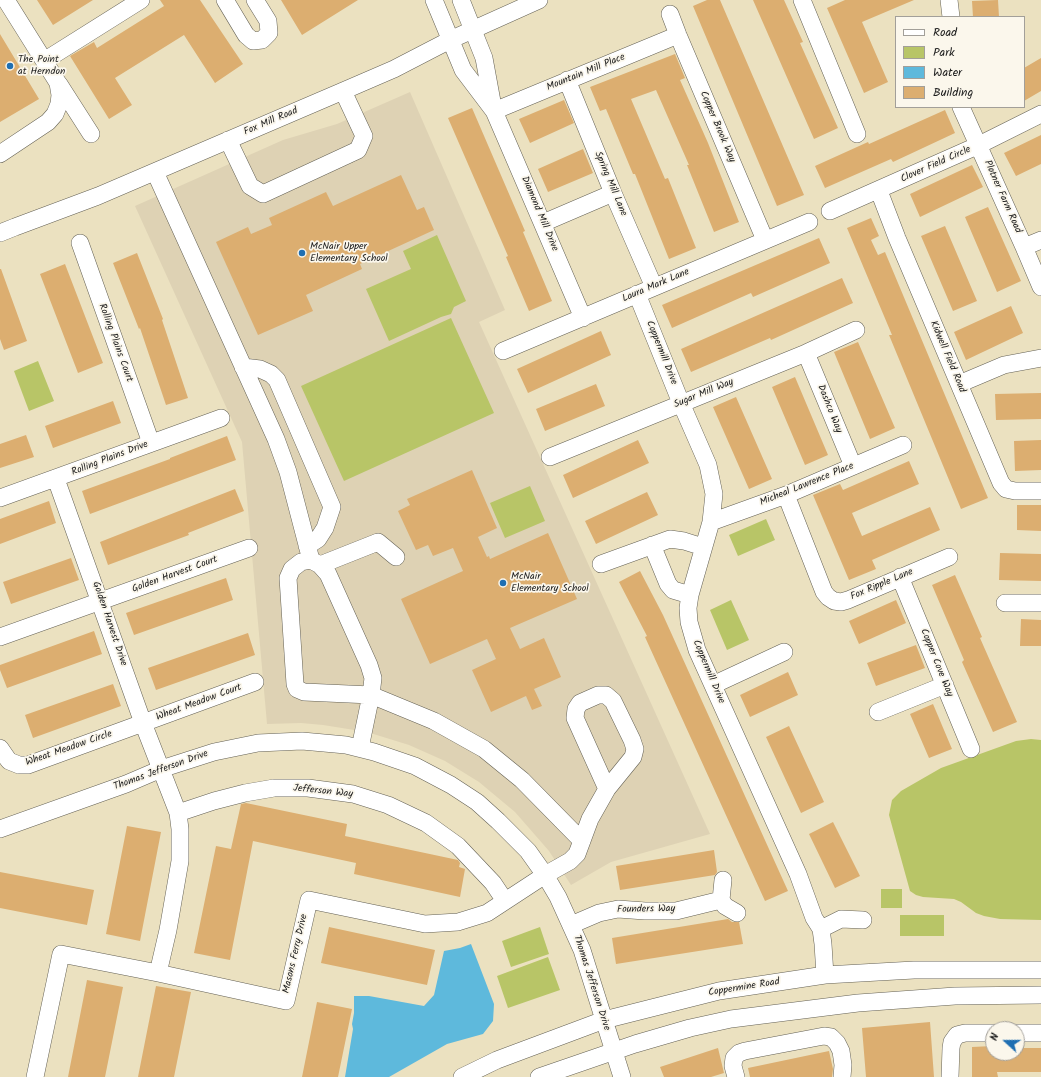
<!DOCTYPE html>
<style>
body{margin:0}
#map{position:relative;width:1041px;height:1077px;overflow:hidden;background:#ebe1c0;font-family:Kalam,sans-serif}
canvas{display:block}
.legend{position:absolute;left:895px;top:16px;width:130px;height:92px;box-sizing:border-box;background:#fbf7ec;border:1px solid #a29f99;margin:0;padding:5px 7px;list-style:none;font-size:12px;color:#1c1c1c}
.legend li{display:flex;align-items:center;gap:8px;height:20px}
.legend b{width:20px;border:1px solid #a29f99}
.north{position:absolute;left:985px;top:1021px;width:40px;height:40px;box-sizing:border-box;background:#fbf7ec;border:1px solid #a29f99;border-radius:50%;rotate:291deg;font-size:11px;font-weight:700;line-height:16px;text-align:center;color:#1c1c1c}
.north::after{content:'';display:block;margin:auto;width:14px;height:18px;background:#1f6fb2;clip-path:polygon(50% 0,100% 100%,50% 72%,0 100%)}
</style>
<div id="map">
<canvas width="1041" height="1077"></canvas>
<ul class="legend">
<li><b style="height:5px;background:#fff"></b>Road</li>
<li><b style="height:11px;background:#b8c567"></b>Park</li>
<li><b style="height:11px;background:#5eb9dc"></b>Water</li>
<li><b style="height:11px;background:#dcae70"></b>Building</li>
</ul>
<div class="north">N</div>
</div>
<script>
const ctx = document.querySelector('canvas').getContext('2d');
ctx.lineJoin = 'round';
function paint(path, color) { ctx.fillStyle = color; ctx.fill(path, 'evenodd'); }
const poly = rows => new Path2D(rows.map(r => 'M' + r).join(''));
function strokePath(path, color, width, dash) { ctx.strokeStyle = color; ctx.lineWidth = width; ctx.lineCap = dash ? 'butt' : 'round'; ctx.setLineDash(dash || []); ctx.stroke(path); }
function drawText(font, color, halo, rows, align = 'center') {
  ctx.font = font + ' Kalam,sans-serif'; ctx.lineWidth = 3.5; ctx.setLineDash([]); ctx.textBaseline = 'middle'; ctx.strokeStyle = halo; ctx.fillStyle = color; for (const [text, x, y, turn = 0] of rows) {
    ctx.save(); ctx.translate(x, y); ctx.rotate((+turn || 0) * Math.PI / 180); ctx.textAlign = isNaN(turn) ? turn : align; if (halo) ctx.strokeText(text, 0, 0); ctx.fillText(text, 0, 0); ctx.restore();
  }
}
paint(poly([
 [410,92,505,310,479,322,710,834,611,862,571,885,549,851,515,812,479,782,445,761,409,745,367,732,323,725,301,723,267,724,242,442,135,206,283,140,337,124]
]), '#ded2b4');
paint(poly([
 [437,235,466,301,454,307,451,314,441,317,389,341,366,289,411,269,403,251],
 [451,318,494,413,344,481,301,386],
 [38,361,54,401,29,411,14,371],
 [530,486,545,521,505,538,490,503],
 [766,519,775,540,738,556,729,535],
 [731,600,749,640,727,650,710,610],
 [1031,739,1041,740,1041,920,1000,919,984,916,976,913,961,902,954,899,923,897,916,895,910,891,889,815,892,800,901,791,941,768,1016,741],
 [881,889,902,889,902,908,881,908],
 [900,915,944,915,944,936,900,936],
 [540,927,549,954,511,967,502,941],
 [548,957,560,990,508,1008,497,976]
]), '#b8c567');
paint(poly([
 [471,944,494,1004,493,1021,483,1034,447,1044,389,1077,345,1077,353,1029,352,1024,354,1013,354,996,369,996,424,1006,434,995,444,951,460,948]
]), '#5eb9dc');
paint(poly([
 [37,0,93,0,53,25],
 [160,0,200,0,243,64,215,83,184,35,115,78,132,105,109,119,70,56,94,42,97,48,164,6],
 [281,0,358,0,302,35],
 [707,0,720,0,804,195,777,206,693,6],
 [753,0,784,0,803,42,800,43,838,128,814,139],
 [845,0,914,0,862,22,888,82,864,93,827,8],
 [998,0,999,17,973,17,972,1],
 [0,34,39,99,0,122],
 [675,54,685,78,680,80,708,143,739,222,714,232,687,165,689,165,656,90,631,99,665,179,668,178,696,248,669,259,635,174,633,174,606,109,600,111,590,87],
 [1041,58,1041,91,1024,101,1024,68],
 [564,100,574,123,530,143,519,119],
 [472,108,525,231,523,232,552,301,529,311,506,257,508,256,448,118],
 [945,110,955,133,893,162,891,159,825,188,815,166,868,142,869,144],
 [1041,135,1041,164,1016,176,1004,153],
 [583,149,593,173,548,192,538,169],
 [972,165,983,187,920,217,910,194],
 [401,175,417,210,424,207,434,230,360,264,362,269,306,295,313,311,258,335,216,242,248,227,251,234,272,225,269,218,326,192,333,206],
 [988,207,1021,281,997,292,965,217],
 [871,218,879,236,871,240,878,255,885,252,988,498,961,509,889,335,892,335,847,228],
 [945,226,977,301,953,311,921,236],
 [819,238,830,263,753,297,751,293,672,328,662,305],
 [137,253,163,319,162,320,188,398,166,405,140,328,139,329,113,263],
 [65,264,103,363,78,373,40,274],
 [0,269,1,269,27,341,4,350,0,339],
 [842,278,853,303,771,340,770,338,691,372,681,349],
 [1011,306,1023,333,966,360,954,332],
 [601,331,611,355,528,393,517,369],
 [858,342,895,428,870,439,834,352],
 [795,377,828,455,805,465,772,387],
 [596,384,605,406,545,431,536,409],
 [1041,393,1041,419,996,420,995,394],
 [736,397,772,479,749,489,713,407],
 [113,401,121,423,53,448,45,426],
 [26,435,34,457,0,468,0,444],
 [227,436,236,460,90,514,82,491,170,459,170,458],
 [638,440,649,463,573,498,563,475],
 [1041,440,1041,470,1015,471,1014,441],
 [909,461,919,484,852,513,862,536,930,507,940,530,872,560,876,569,849,580,813,495,840,484,843,490],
 [472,470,497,528,478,537,487,557,489,556,490,559,548,533,577,599,510,628,520,649,544,638,561,677,534,689,542,706,532,710,526,696,491,712,472,670,496,659,487,639,430,664,401,599,463,571,453,548,433,556,428,545,416,550,398,511,410,505,407,499],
 [235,489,244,511,188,533,189,535,108,565,100,542],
 [647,492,658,515,596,544,585,521],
 [49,501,56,523,0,544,0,519],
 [1017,505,1041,505,1041,531,1017,530],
 [1000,553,1041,554,1041,581,999,580],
 [71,558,79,580,11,604,3,582],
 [640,571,663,615,788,891,765,901,645,637,647,636,619,582],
 [955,575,982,637,980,638,1017,722,993,732,962,662,964,660,932,585],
 [226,578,233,600,134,635,126,613],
 [896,600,906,623,859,644,849,621],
 [1021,619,1041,620,1041,646,1020,646],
 [94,631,102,654,7,688,0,670,0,665],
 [248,633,255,655,156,690,148,668],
 [916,645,925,668,876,686,867,663],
 [788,672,798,695,750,717,740,695],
 [113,684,121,706,33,738,25,715],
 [933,704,952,749,929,758,910,714],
 [789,726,824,802,801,813,766,737],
 [246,803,347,824,345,836,458,860,460,863,459,867,465,869,460,897,354,874,356,863,253,841,230,960,194,953,216,846,231,849,241,804],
 [833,822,860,876,835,888,809,834],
 [127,826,161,832,140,941,106,934],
 [714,850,717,872,715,875,620,890,616,866],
 [0,872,94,890,87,925,0,908],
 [728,919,732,922,739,922,743,944,616,964,612,938],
 [329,927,435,950,427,985,321,963],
 [87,980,123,987,105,1077,68,1077],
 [156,986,191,992,174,1077,138,1077],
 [317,1002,352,1009,338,1077,302,1077],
 [930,1022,934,1077,866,1077,862,1028],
 [993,1046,993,1053,1017,1053,1017,1048,1041,1048,1041,1072,997,1072,998,1077,972,1077,972,1047],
 [718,1048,724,1073,711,1077,664,1077,660,1067],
 [829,1051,833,1069,832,1077,750,1077,748,1068]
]), '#dcae70');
const minor = poly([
 [225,0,246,35,253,41,262,40,269,33,268,21,255,0],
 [434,0,463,70,494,111,583,318],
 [461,0,484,58,493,107],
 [802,0,857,134],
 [949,0,951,17],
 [670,14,678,35,765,240],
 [44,61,141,0],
 [567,80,613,193,654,287],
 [59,84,91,134],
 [961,107,1024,247,1041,287],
 [494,111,678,35],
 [228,140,250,186,263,194,358,150,364,136,343,91],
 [0,154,48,122,55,114,59,104,60,95,58,83,6,0],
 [155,172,276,439,288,472,311,560],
 [879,191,897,238,1001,483,1006,489,1015,491,1041,491],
 [830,211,979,145,1041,114],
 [543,223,613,193],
 [0,233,15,227,98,196,343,91,394,69,450,40,539,0],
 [80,243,151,443],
 [1024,247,1041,240],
 [637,294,681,403,708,465,714,494,711,522,690,595,688,608,689,622,697,650,798,874,814,918,821,929,823,944,825,975],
 [503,351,809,222],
 [806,353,853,466],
 [243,367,260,369,271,374,277,380,332,507,325,528,318,539,307,546],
 [959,384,1004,365,1041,358],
 [550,457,806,353,856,330],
 [56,479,143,723,178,813,180,829,180,861,168,930,158,973],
 [786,495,824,592,828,597,834,601,841,602,848,600,949,557],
 [0,498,221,418],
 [711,522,786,495,903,445],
 [652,545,668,584,673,590,690,595],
 [601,564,670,539,684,541,703,547],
 [320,565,378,542,396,557],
 [900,577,971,749],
 [1005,603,1041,603],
 [0,637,249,548],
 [713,685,784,652],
 [878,712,945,685],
 [0,748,9,761,19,765,28,765,255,682],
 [360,748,371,695,373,678,369,665,328,574,320,565,311,560,301,562,292,569,288,578,295,684,297,689,304,692,371,695,434,721,484,749,522,780,582,841],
 [178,813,214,801,245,793,274,788,308,788,353,794,388,805,426,823,458,846,493,883,505,901],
 [0,829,126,784,161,769,214,752,258,743,302,741,346,745,374,752,415,766,451,785,477,802,498,821,528,851,545,875,558,897,582,950,622,1077],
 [723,880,721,900,725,906,737,913],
 [571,925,599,913,618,909,645,911,676,911,721,900],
 [821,929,841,919,863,920],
 [1017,1033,1041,1033],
 [35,1077,61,954,158,973,286,1001,309,900,425,924,458,922,487,913,545,875,570,861,577,854,590,819,607,789,633,757,635,749,632,740,613,701,606,695,598,695,580,703,576,709,575,718,607,789],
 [462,1077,497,1060,604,1020,719,991,825,975,914,970,1041,970],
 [539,1077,635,1044,690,1028,731,1019,858,1003,955,996,1041,995],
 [736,1077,733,1066,734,1058,739,1053,745,1051,824,1036,831,1037,837,1043,841,1051,843,1065,842,1077],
 [950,1077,951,1048,952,1042,957,1035,965,1033,993,1033]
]);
strokePath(minor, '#646155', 18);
strokePath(minor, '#fff', 17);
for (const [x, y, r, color] of [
 [10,66,4,"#1f6fb2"],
 [302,253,4,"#1f6fb2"],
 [503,583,4,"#1f6fb2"]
]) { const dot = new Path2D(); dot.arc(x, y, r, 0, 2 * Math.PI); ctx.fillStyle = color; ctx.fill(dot); strokePath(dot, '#fbf7ec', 1.5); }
drawText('10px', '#1c1c1c', '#fbf7ec', [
 ["The Point",18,60],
 ["at Herndon",18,72],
 ["McNair Upper",310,247],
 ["Elementary School",310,259],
 ["McNair",511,577],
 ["Elementary School",511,589]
], 'left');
drawText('10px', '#1c1c1c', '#fbf7ec', [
 ["Mountain Mill Place",586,73,-22],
 ["Fox Mill Road",271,122,-23],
 ["Copper Brook Way",717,127,67],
 ["Clover Field Circle",936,165,-24],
 ["Spring Mill Lane",610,184,67],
 ["Plotner Farm Road",1002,197,66],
 ["Diamond Mill Drive",539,214,67],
 ["Laura Mark Lane",656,286,-23],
 ["Rolling Plains Court",115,343,70],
 ["Coppermill Drive",661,353,68],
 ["Kidwell Field Road",947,357,67],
 ["Sugar Mill Way",704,394,-22],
 ["Dashco Way",829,409,68],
 ["Rolling Plains Drive",110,459,-21],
 ["Micheal Lawrence Place",807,485,-22],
 ["Golden Harvest Court",175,575,-20],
 ["Fox Ripple Lane",882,585,-23],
 ["Golden Harvest Drive",109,624,71],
 ["Copper Cove Way",936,663,68],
 ["Coppermill Drive",708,672,67],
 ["Wheat Meadow Court",199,703,-20],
 ["Wheat Meadow Circle",69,749,-19],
 ["Thomas Jefferson Drive",161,771,-20],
 ["Jefferson Way",323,792,6],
 ["Founders Way",646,910,-1],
 ["Masons Ferry Drive",296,954,-77],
 ["Thomas Jefferson Drive",591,983,72],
 ["Coppermine Road",744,988,-9]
]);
</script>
